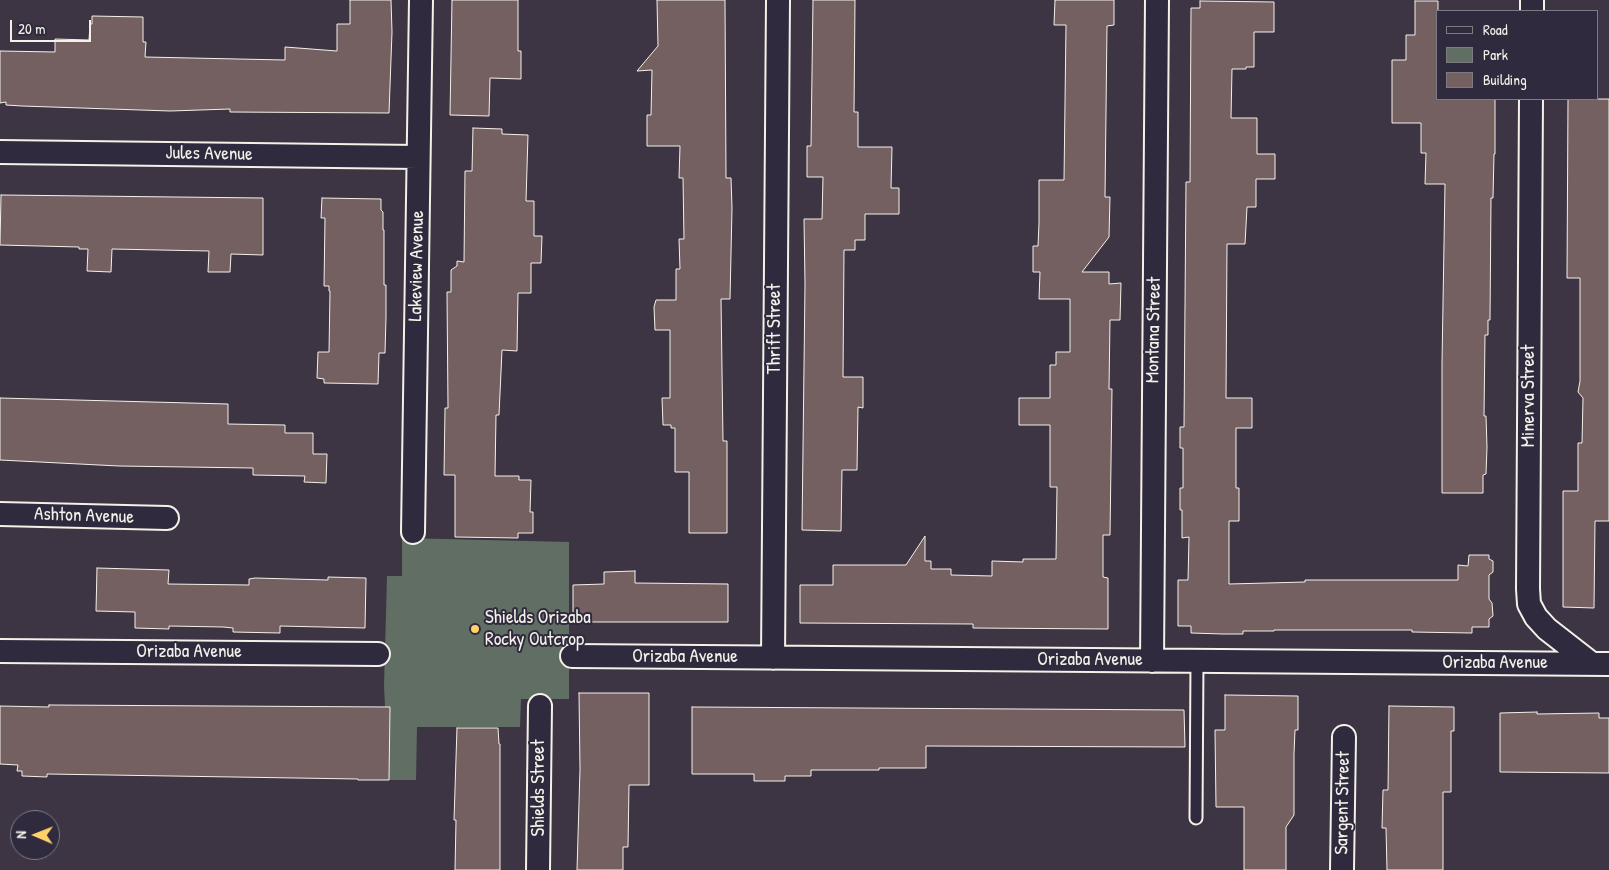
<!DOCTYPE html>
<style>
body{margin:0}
#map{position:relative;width:1609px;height:870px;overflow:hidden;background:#3d3544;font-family:"Patrick Hand",sans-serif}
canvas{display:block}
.legend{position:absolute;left:1436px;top:10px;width:162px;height:90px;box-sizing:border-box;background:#2f2a3d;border:1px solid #7e7a81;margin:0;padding:6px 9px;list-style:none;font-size:15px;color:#f4f1e8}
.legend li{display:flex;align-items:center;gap:10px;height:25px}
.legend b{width:25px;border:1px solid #7e7a81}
.north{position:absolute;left:10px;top:810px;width:50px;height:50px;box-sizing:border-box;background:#2f2a3d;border:1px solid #7e7a81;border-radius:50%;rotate:271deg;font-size:14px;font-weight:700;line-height:20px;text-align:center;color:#f4f1e8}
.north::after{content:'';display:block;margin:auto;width:18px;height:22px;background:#ffd166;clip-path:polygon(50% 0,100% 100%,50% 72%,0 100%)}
.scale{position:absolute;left:10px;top:20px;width:81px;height:22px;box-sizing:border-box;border:2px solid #f4f1e8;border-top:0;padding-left:6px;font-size:15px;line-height:18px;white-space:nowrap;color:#f4f1e8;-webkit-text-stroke:4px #2f2a3d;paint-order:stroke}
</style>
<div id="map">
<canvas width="1609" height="870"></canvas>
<ul class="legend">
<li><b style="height:6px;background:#2f2a3d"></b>Road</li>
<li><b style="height:14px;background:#606e64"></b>Park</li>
<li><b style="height:14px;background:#746061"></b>Building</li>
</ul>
<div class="north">N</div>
<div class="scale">20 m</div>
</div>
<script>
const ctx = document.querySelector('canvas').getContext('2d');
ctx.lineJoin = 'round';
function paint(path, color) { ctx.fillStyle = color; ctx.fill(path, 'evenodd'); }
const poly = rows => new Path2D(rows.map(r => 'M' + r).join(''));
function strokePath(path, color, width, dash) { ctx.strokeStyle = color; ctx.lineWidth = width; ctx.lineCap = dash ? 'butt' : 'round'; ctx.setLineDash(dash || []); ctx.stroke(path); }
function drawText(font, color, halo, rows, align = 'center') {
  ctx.font = font + ' "Patrick Hand",sans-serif'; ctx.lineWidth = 4; ctx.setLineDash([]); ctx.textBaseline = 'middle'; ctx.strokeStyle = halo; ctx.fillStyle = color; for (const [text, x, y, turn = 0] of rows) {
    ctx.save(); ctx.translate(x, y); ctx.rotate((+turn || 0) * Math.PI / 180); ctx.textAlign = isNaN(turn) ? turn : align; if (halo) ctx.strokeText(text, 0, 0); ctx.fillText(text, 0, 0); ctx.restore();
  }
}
paint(poly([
 [402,538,569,542,569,699,521,699,520,727,417,727,416,780,389,780,390,708,385,707,384,686,387,576,402,576]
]), '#606e64');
const building = poly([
 [350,0,391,0,392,32,389,113,230,112,230,109,170,111,22,106,6,105,6,102,0,103,0,51,55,52,55,39,89,40,90,24,92,24,92,16,143,17,143,42,146,42,145,57,285,60,285,47,337,51,337,24,350,24,350,0],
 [452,0,518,0,518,51,521,51,521,79,490,78,489,116,450,115,452,0],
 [657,0,725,0,726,178,731,178,732,208,730,299,721,299,723,441,727,441,727,533,689,533,689,472,675,472,675,428,671,428,671,425,663,425,662,398,670,398,670,330,655,330,654,307,656,300,676,300,676,269,680,269,679,239,684,239,683,178,679,178,680,146,647,146,647,115,651,115,652,70,637,71,658,46,657,0],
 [813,0,855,0,854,112,858,112,858,147,892,147,891,188,899,188,899,214,865,214,865,240,855,240,855,250,844,250,843,377,863,377,863,408,858,407,857,470,842,470,841,531,802,530,805,284,804,219,822,219,823,177,807,177,807,146,811,146,813,0],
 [1055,0,1114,0,1114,25,1107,26,1105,197,1110,197,1109,237,1082,272,1109,272,1109,284,1121,283,1120,320,1110,320,1109,389,1112,389,1110,535,1103,535,1103,577,1108,578,1108,629,973,628,973,624,800,623,800,585,833,585,833,565,906,565,925,536,925,561,931,561,931,569,951,569,951,575,992,576,992,561,1023,562,1023,559,1056,559,1057,487,1050,487,1050,425,1019,425,1019,398,1050,398,1050,365,1056,365,1056,352,1070,352,1070,299,1039,299,1040,272,1033,272,1033,246,1038,246,1039,223,1039,180,1064,180,1066,25,1054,25,1055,0],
 [1200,1,1274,2,1274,32,1254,32,1254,67,1246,67,1246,69,1232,69,1231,118,1257,118,1257,154,1275,154,1275,179,1256,179,1256,207,1247,207,1245,244,1227,244,1226,398,1252,398,1252,428,1236,428,1236,488,1239,488,1239,521,1229,521,1229,584,1305,582,1305,580,1458,580,1458,565,1468,566,1469,555,1489,555,1489,559,1493,561,1493,572,1489,575,1489,599,1492,603,1493,616,1489,619,1489,627,1472,627,1472,633,1412,632,1412,630,1274,630,1274,631,1243,631,1243,634,1223,634,1191,633,1191,626,1178,626,1178,580,1188,580,1189,537,1182,538,1182,510,1180,510,1180,488,1183,488,1183,448,1180,448,1180,427,1184,427,1186,182,1190,182,1191,8,1200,8,1200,1],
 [1415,1,1438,1,1438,99,1495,99,1495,154,1494,154,1493,198,1491,198,1490,320,1488,320,1488,335,1485,335,1484,416,1486,416,1487,447,1486,474,1483,475,1483,493,1442,493,1442,363,1445,184,1425,184,1426,153,1421,153,1421,123,1392,123,1392,60,1406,60,1406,35,1415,35,1415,1],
 [1568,99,1609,99,1609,521,1595,521,1594,608,1563,607,1563,491,1578,491,1578,443,1582,443,1583,398,1578,392,1580,381,1580,278,1567,278,1568,99],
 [473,128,502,129,502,134,528,135,526,201,534,201,534,236,542,236,541,263,531,263,531,293,518,293,517,351,502,350,499,415,496,415,495,476,519,476,519,480,531,480,530,512,533,512,533,533,518,533,518,538,455,537,455,475,444,475,445,408,448,408,447,292,451,292,451,270,457,266,457,261,464,262,465,171,472,171,473,128],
 [1,195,263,198,263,255,231,254,230,272,208,272,209,251,112,249,111,272,87,271,88,249,79,249,79,247,0,245,1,195],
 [322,198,381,199,381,210,383,212,383,230,384,230,384,285,386,285,386,317,385,353,379,353,378,384,324,383,324,379,317,378,318,352,329,352,330,291,329,291,329,286,324,286,325,218,321,218,322,198],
 [0,398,228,404,228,424,285,425,285,433,313,433,313,454,327,454,326,483,304,482,305,476,253,475,253,468,119,466,0,460,0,398],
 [97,568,169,570,168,584,249,585,249,579,255,578,328,580,328,577,366,578,365,628,280,626,280,633,233,632,233,628,223,627,169,626,169,629,135,628,135,612,96,611,97,568],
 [635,571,635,583,728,584,728,622,573,622,573,585,604,584,604,572,635,571],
 [579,693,649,693,649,785,629,785,628,847,623,847,623,870,577,870,580,769,579,693],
 [1225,695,1298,696,1298,730,1295,730,1294,754,1294,815,1286,827,1286,870,1244,870,1244,807,1216,807,1215,730,1225,730,1225,695],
 [49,705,390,707,389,780,358,780,358,779,47,774,47,777,22,776,22,771,17,771,18,765,0,764,0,706,49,707,49,705],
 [1389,706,1454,707,1454,731,1451,731,1451,792,1443,792,1443,870,1387,870,1386,828,1382,828,1383,790,1388,790,1389,706],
 [692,707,1184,710,1185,747,926,746,926,768,879,768,879,770,811,770,811,776,785,776,785,781,754,781,754,774,692,774,692,707],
 [1537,712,1537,714,1599,713,1599,718,1609,718,1609,773,1500,772,1500,713,1537,712],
 [457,728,498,728,499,744,500,744,500,870,455,870,456,820,454,820,457,728]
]);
paint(building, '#746061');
strokePath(building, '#f4f1e8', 1);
const lane = poly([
 [1196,818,1197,661]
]);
const street = poly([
 [1532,11,1532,0],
 [1531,99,1528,589,1529,604,1536,617,1547,629,1592,664],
 [0,152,418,157],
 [0,514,167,518],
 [413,532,421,0],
 [0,651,378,654],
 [572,656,1609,664],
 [773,658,778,0],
 [1152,661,1157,0],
 [538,870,540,706],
 [1342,870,1344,737]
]);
strokePath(lane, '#f4f1e8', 15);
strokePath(street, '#f4f1e8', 26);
strokePath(lane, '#2f2a3d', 11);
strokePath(street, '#2f2a3d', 22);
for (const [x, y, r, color] of [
 [475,629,5,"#ffd166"]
]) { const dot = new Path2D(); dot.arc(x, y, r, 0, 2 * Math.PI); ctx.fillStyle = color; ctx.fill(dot); strokePath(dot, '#2f2a3d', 2); }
drawText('19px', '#f4f1e8', '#2f2a3d', [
 ["Jules Avenue",209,154,1],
 ["Lakeview Avenue",417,266,-89],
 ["Thrift Street",775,329,-90],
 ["Montana Street",1154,330,-89],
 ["Minerva Street",1529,396,-90],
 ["Ashton Avenue",84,516,2],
 ["Orizaba Avenue",189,652],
 ["Orizaba Avenue",685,657],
 ["Orizaba Avenue",1090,660],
 ["Orizaba Avenue",1495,663],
 ["Shields Street",539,788,-90],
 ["Sargent Street",1343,803,-89]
]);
drawText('19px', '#f4f1e8', '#2f2a3d', [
 ["Shields Orizaba",485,618],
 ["Rocky Outcrop",485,640]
], 'left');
</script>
